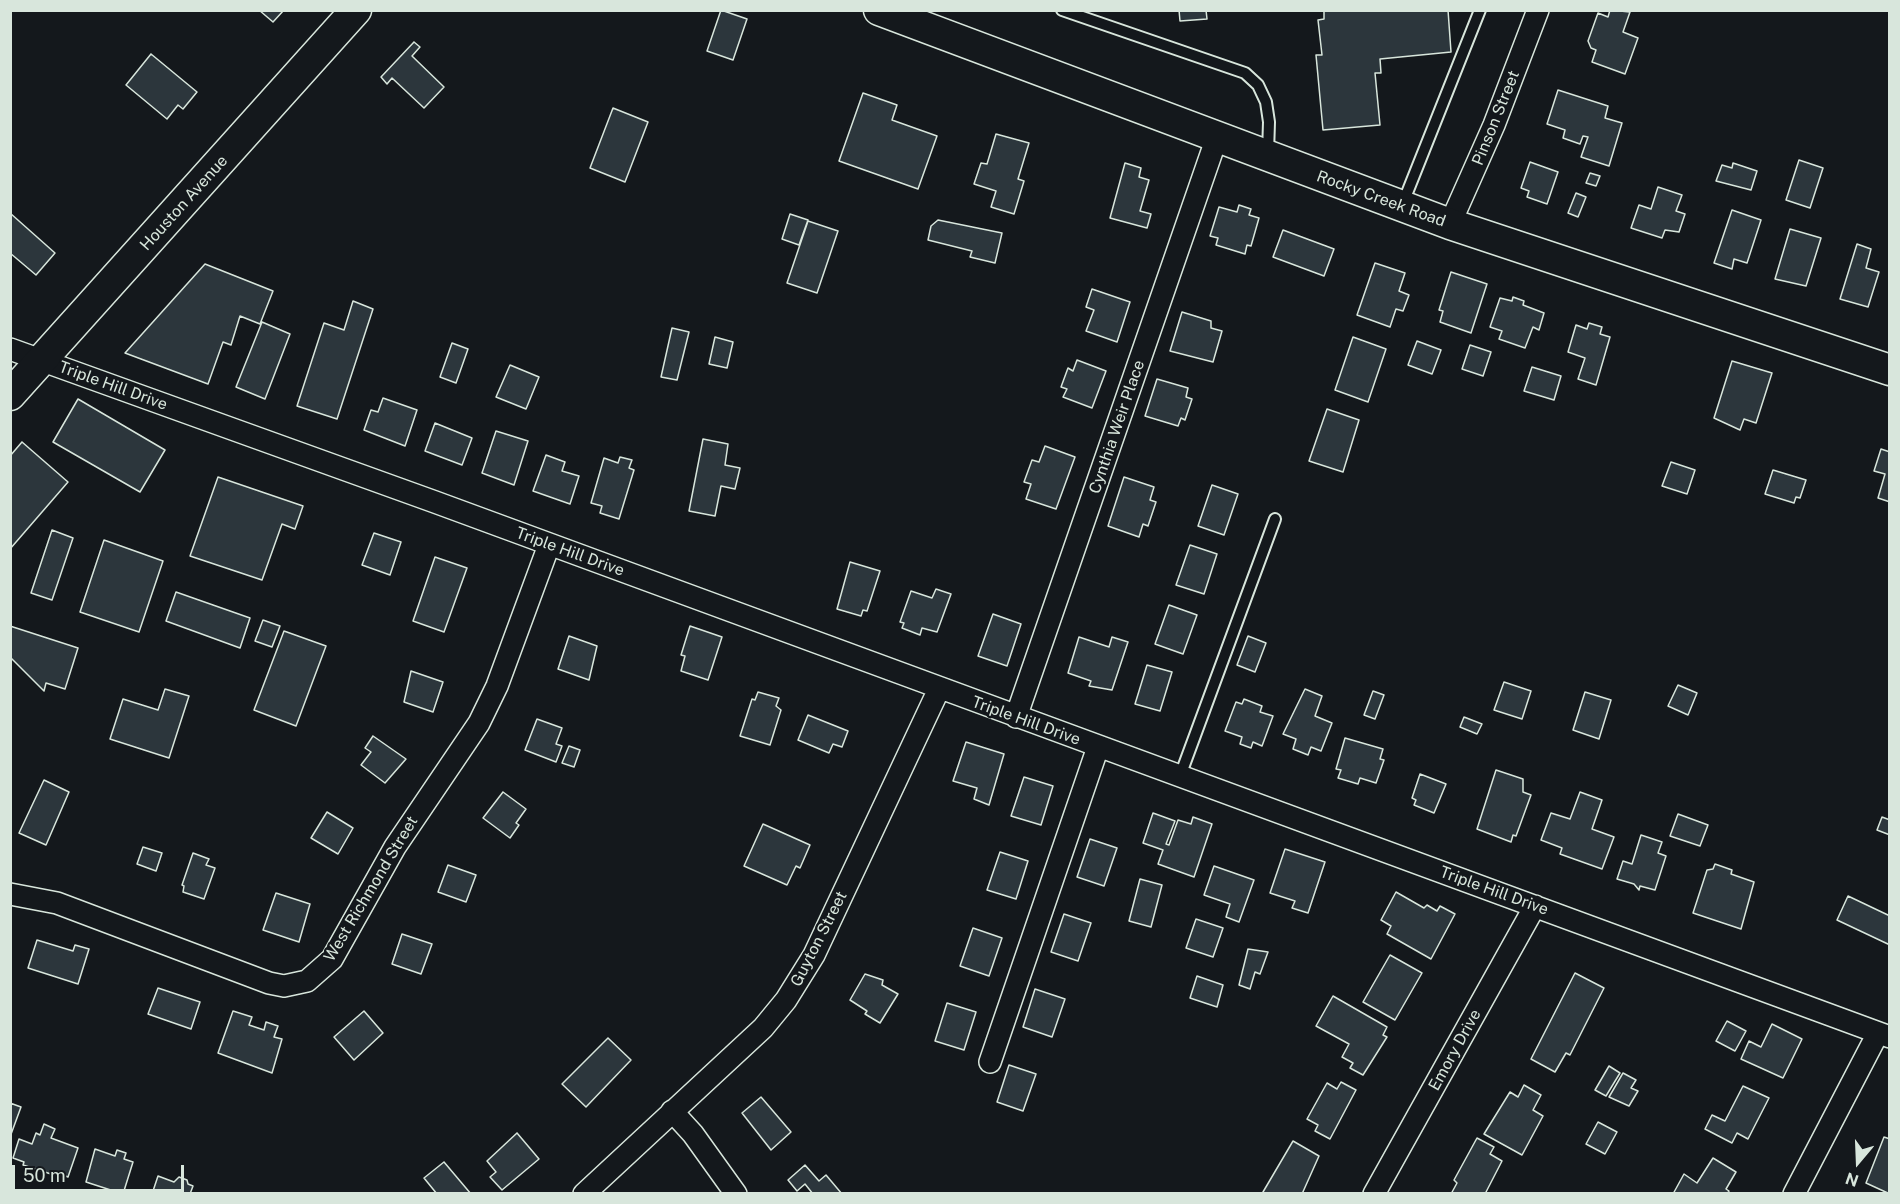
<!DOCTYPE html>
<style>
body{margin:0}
#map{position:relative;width:1900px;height:1204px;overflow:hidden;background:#14181c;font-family:"Public Sans",sans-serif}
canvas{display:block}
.frame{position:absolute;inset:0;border:12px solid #d8e6dc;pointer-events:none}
.north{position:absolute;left:1828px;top:1132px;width:60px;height:60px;-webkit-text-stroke:4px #14181c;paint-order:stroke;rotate:199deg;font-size:16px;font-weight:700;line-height:24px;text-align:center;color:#d8e6dc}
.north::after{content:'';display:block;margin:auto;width:21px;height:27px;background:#d8e6dc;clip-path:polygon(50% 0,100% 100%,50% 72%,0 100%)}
.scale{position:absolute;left:12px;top:1165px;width:172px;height:27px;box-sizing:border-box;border:3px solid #d8e6dc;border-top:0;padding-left:8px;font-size:18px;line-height:21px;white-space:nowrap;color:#d8e6dc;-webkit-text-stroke:4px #14181c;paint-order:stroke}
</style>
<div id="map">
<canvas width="1900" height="1204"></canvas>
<div class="frame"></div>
<div class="north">N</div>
<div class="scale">50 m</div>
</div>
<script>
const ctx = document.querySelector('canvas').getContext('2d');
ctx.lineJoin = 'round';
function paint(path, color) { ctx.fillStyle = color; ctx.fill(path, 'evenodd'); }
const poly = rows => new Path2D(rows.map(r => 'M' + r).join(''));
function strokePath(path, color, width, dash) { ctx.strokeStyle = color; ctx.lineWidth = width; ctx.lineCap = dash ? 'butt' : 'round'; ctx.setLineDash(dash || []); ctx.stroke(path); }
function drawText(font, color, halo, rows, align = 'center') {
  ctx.font = font + ' "Public Sans",sans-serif'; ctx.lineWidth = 4.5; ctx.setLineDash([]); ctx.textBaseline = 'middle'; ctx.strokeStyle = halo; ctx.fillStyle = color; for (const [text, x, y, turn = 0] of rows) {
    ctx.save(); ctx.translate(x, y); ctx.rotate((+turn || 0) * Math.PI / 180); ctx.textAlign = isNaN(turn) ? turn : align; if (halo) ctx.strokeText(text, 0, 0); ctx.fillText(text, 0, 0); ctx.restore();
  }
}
const building = poly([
 [259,10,284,10,273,22,259,10],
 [721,10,747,19,733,60,707,51,721,10],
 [1179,10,1206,10,1207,19,1180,21,1179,10],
 [1324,10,1448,10,1451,52,1380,59,1381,73,1375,73,1380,125,1323,130,1316,55,1322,55,1318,20,1324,19,1324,10],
 [1610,10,1630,12,1623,32,1638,38,1625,74,1592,62,1596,50,1591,48,1588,41,1598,13,1608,17,1610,10],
 [414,42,420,47,412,56,444,87,424,108,392,78,387,84,381,77,414,42],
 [151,54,197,92,183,109,178,105,167,119,126,85,151,54],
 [1558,90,1608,106,1605,118,1622,123,1609,166,1581,157,1588,137,1583,136,1580,144,1563,138,1565,130,1547,124,1558,90],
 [863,93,897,105,892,120,937,136,918,189,839,161,863,93],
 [613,108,648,122,625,182,590,168,613,108],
 [996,134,1029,143,1018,179,1024,181,1014,214,991,207,996,191,974,184,981,163,987,164,996,134],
 [1799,160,1823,168,1810,208,1786,200,1799,160],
 [1530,162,1558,172,1547,204,1527,197,1529,191,1521,188,1530,162],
 [1125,163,1141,168,1139,177,1149,180,1140,211,1151,214,1147,228,1110,218,1125,163],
 [1733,163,1757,171,1751,190,1716,181,1722,165,1732,168,1733,163],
 [1590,173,1600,176,1596,186,1586,183,1590,173],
 [1658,187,1682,195,1676,211,1685,214,1679,232,1665,230,1662,238,1631,228,1639,205,1651,209,1658,187],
 [1576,193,1586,197,1578,217,1568,213,1576,193],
 [1239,205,1251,209,1249,215,1259,218,1251,246,1247,245,1245,254,1216,245,1218,238,1210,236,1219,207,1237,212,1239,205],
 [1732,210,1761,220,1747,263,1734,259,1732,269,1714,263,1732,210],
 [10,213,55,253,36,275,10,253,10,213],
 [790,214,808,220,799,245,782,239,790,214],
 [938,220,1002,233,995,263,970,257,972,251,928,240,931,226,938,220],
 [808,221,838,231,817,293,787,283,808,221],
 [1790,229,1821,238,1806,286,1775,279,1790,229],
 [1283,230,1334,249,1324,276,1273,257,1283,230],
 [1857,244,1871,249,1866,268,1879,272,1868,307,1840,299,1857,244],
 [1375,263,1405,273,1399,291,1409,295,1403,311,1396,309,1390,327,1357,315,1375,263],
 [205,264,273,291,260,324,240,316,231,345,223,342,208,384,125,353,205,264],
 [1451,272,1487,284,1471,333,1440,322,1443,311,1439,310,1451,272],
 [1092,289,1130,302,1117,342,1086,331,1094,310,1086,307,1092,289],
 [1513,297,1524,301,1523,305,1544,313,1539,330,1533,327,1525,348,1499,339,1502,331,1490,327,1500,298,1512,301,1513,297],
 [353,301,373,309,337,419,297,406,324,323,344,330,353,301],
 [1182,312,1211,321,1211,328,1222,331,1213,362,1170,351,1182,312],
 [262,322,290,334,265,399,236,387,262,322],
 [1589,323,1602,327,1600,334,1610,337,1596,385,1578,379,1585,358,1568,352,1576,325,1587,329,1589,323],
 [672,328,689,332,677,380,661,377,672,328],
 [715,337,733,342,727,368,709,364,715,337],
 [1353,337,1386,349,1368,402,1335,390,1353,337],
 [1417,341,1441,350,1432,374,1408,365,1417,341],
 [452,343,468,349,456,383,440,377,452,343],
 [1470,345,1491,352,1483,376,1462,369,1470,345],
 [1077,360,1106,371,1092,408,1063,397,1067,389,1061,387,1068,368,1073,371,1077,360],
 [1732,361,1772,373,1756,423,1744,419,1740,430,1714,418,1732,361],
 [510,365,539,377,526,409,496,397,510,365],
 [1532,367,1561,376,1554,400,1524,391,1532,367],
 [1157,379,1188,388,1186,397,1192,399,1185,420,1181,418,1178,426,1145,416,1157,379],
 [383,398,417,410,405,446,364,430,371,410,378,412,383,398],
 [78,399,165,450,140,492,53,442,78,399],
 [1327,409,1359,420,1343,472,1309,461,1327,409],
 [435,423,472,438,462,465,425,451,435,423],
 [496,431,528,441,514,485,482,473,496,431],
 [703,439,728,444,725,465,740,468,735,489,721,486,715,516,689,511,703,439],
 [22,442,68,482,10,549,10,456,22,442],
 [1045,446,1075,457,1056,509,1026,499,1031,484,1024,482,1032,460,1039,462,1045,446],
 [1881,449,1890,452,1890,502,1878,498,1885,474,1874,471,1881,449],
 [546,455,565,462,562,471,579,476,570,504,533,491,546,455],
 [620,457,632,460,629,468,634,470,619,519,600,513,602,506,591,503,604,458,618,463,620,457],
 [1671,462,1695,470,1687,494,1662,486,1671,462],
 [1773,470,1806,480,1800,498,1796,497,1794,503,1765,494,1773,470],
 [218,477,303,506,295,529,282,524,262,580,190,556,218,477],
 [1124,477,1154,487,1150,500,1156,502,1148,526,1143,524,1139,537,1108,526,1124,477],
 [1212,485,1238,494,1224,535,1198,526,1212,485],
 [52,530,73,538,52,600,31,593,52,530],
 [374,533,401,542,390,575,362,565,374,533],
 [104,540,163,561,139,632,80,612,104,540],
 [1190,545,1217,554,1204,594,1176,585,1190,545],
 [435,557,467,568,444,632,413,621,435,557],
 [850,562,880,571,867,611,863,610,861,616,837,609,850,562],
 [936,589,951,594,937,632,922,628,920,635,902,628,904,623,900,622,911,591,932,598,936,589],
 [176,592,250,618,240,648,166,621,176,592],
 [1169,605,1197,615,1183,654,1155,644,1169,605],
 [993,614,1021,624,1007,666,978,656,993,614],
 [263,620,280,626,272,647,255,641,263,620],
 [10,626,78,648,65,689,46,683,44,691,10,657,10,626],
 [690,626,722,637,708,680,681,671,685,656,681,655,690,626],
 [284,631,326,646,296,726,254,710,284,631],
 [569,636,597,646,589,680,558,669,569,636],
 [1248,636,1266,643,1255,672,1237,665,1248,636],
 [1079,637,1109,647,1112,637,1128,642,1112,690,1089,686,1091,681,1068,673,1079,637],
 [1147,665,1172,672,1160,711,1135,704,1147,665],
 [411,671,443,682,433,712,404,702,411,671],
 [1504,682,1531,691,1522,719,1494,710,1504,682],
 [1678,685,1697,693,1688,715,1668,706,1678,685],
 [165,689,189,696,169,758,110,739,123,699,158,710,165,689],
 [1305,689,1322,696,1315,716,1332,723,1321,751,1311,747,1308,755,1293,749,1296,739,1283,734,1305,689],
 [1373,691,1384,695,1375,719,1364,715,1373,691],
 [758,692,779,698,776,706,781,710,770,745,740,736,752,699,755,700,758,692],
 [1585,692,1611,700,1599,739,1573,730,1585,692],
 [1244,699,1262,706,1260,712,1273,716,1262,746,1253,742,1251,748,1240,744,1242,737,1225,731,1236,702,1242,704,1244,699],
 [808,715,848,731,842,747,833,744,829,753,798,740,808,715],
 [1464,717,1482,724,1477,734,1460,727,1464,717],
 [537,719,562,728,556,744,562,746,556,762,525,750,537,719],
 [373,736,406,759,385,783,361,765,371,752,365,748,373,736],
 [1345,738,1383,749,1380,759,1384,760,1376,783,1360,778,1358,784,1338,778,1341,770,1336,769,1345,738],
 [966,742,1004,754,989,805,974,799,977,788,953,781,966,742],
 [569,746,580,750,574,767,562,763,569,746],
 [1496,770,1523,779,1523,792,1531,795,1516,836,1513,835,1511,842,1477,829,1496,770],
 [1420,774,1446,784,1434,813,1414,805,1416,800,1412,798,1420,774],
 [1024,777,1053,786,1041,825,1011,816,1024,777],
 [44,780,69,792,46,845,19,833,44,780],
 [503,792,526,809,516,823,519,825,510,838,483,818,503,792],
 [1580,792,1602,800,1592,829,1614,837,1602,869,1560,854,1562,848,1541,840,1551,813,1570,819,1580,792],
 [327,812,353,828,338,854,311,838,327,812],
 [1153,813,1175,821,1166,844,1169,845,1178,820,1191,824,1193,817,1212,824,1194,877,1158,864,1163,850,1143,843,1153,813],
 [1678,814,1708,825,1700,846,1670,836,1678,814],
 [1882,817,1890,820,1890,835,1877,830,1882,817],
 [763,824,810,845,800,868,796,866,787,885,744,866,763,824],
 [1641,835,1662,842,1658,853,1666,856,1655,890,1640,886,1639,890,1634,884,1617,879,1623,861,1632,864,1641,835],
 [1090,839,1117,848,1104,886,1077,877,1090,839],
 [143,847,162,853,156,871,137,864,143,847],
 [1285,849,1325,862,1308,913,1292,908,1295,901,1270,893,1285,849],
 [1000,852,1028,861,1016,899,987,890,1000,852],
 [193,853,209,859,206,865,215,868,204,899,183,892,184,886,182,885,193,853],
 [1715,864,1732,870,1731,874,1754,882,1741,929,1693,913,1707,870,1713,869,1715,864],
 [448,865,476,875,466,902,438,892,448,865],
 [1214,866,1254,880,1239,922,1226,917,1230,904,1204,895,1214,866],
 [1140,879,1162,885,1151,927,1129,921,1140,879],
 [1396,892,1424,908,1427,905,1437,911,1440,906,1455,914,1431,959,1387,934,1391,926,1381,920,1396,892],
 [276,893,310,904,299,942,263,930,276,893],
 [1848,896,1890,916,1890,945,1837,920,1848,896],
 [1064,914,1091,923,1078,961,1051,952,1064,914],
 [1196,919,1223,928,1213,957,1186,948,1196,919],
 [973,928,1002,938,989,976,960,966,973,928],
 [402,934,432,944,421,974,392,964,402,934],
 [37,940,73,951,75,945,89,949,78,984,28,968,37,940],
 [1248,949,1268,952,1260,974,1255,972,1250,989,1239,985,1248,949],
 [1390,955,1422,973,1395,1020,1363,1002,1390,955],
 [1575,973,1604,988,1570,1055,1566,1053,1555,1072,1531,1059,1575,973],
 [865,974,883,980,882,985,898,994,880,1023,865,1014,867,1011,850,1000,865,974],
 [1197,976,1223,985,1217,1007,1190,998,1197,976],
 [158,988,200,1002,191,1029,148,1014,158,988],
 [1035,989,1065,999,1052,1037,1023,1027,1035,989],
 [1333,996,1387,1027,1383,1035,1387,1037,1363,1075,1350,1068,1353,1063,1342,1057,1349,1044,1316,1026,1333,996],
 [947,1003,976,1012,964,1050,935,1041,947,1003],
 [233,1011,252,1017,249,1025,264,1030,266,1022,278,1026,274,1037,282,1039,272,1073,218,1053,233,1011],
 [364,1011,383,1033,354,1060,334,1037,364,1011],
 [1727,1021,1746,1031,1735,1051,1716,1041,1727,1021],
 [1772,1024,1802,1039,1783,1078,1741,1059,1749,1041,1761,1047,1772,1024],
 [608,1038,631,1060,586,1107,562,1084,608,1038],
 [1009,1065,1036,1074,1023,1111,997,1102,1009,1065],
 [1609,1066,1620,1073,1606,1096,1595,1090,1609,1066],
 [1623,1073,1636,1080,1631,1088,1638,1091,1629,1106,1609,1097,1623,1073],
 [1341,1082,1356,1090,1330,1139,1315,1131,1318,1125,1307,1119,1327,1083,1337,1089,1341,1082],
 [1524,1085,1541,1095,1533,1110,1543,1116,1522,1155,1484,1134,1510,1092,1518,1097,1524,1085],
 [1743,1086,1769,1098,1748,1139,1737,1133,1732,1143,1705,1129,1712,1115,1725,1121,1743,1086],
 [761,1097,791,1132,771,1150,742,1113,761,1097],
 [10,1103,21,1107,10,1137,10,1103],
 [1598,1122,1617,1132,1605,1154,1586,1144,1598,1122],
 [44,1124,55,1129,51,1138,78,1148,68,1177,55,1172,54,1175,23,1165,24,1162,13,1158,19,1139,32,1144,36,1133,40,1135,44,1124],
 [517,1133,539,1159,502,1190,490,1177,496,1172,487,1161,517,1133],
 [1884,1137,1890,1139,1890,1194,1866,1183,1884,1137],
 [1477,1138,1494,1147,1490,1154,1502,1161,1485,1194,1451,1194,1457,1183,1454,1180,1477,1138],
 [1293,1141,1319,1156,1302,1194,1265,1194,1263,1192,1293,1141],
 [95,1149,115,1156,117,1150,126,1153,124,1159,133,1162,123,1194,86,1182,95,1149],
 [1713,1158,1736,1172,1726,1189,1729,1191,1727,1194,1673,1194,1684,1174,1697,1183,1713,1158],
 [444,1162,471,1194,437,1194,424,1178,444,1162],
 [805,1165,819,1181,826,1175,842,1194,813,1194,805,1184,797,1191,788,1180,805,1165],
 [158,1176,174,1182,179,1177,187,1180,188,1184,193,1186,190,1194,152,1194,158,1176]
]);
paint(building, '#2c363c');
strokePath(building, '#d8e6dc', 1.5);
const lane = poly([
 [1062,10,1245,73,1258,85,1266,102,1269,122,1268,153],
 [1403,203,1480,10],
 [1180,776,1275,519]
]);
const street = poly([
 [1450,224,1494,125,1538,10],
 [10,349,435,502,1890,1037],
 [1016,717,1217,137],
 [10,894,57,903,269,983,284,986,307,981,332,959,395,847,479,723,497,686,549,545],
 [990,1062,1098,747],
 [672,1111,693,1134,736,1194],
 [584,1194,763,1028,786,1000,814,955,939,689],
 [1374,1194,1535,906],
 [1794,1194,1878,1033]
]);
const secondary = poly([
 [879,10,1450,224,1890,370],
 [10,395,356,10]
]);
strokePath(lane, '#d8e6dc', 14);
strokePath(street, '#d8e6dc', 24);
strokePath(secondary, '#d8e6dc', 33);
strokePath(lane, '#14181c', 10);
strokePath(street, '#14181c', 21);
strokePath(secondary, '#14181c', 30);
drawText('16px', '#d8e6dc', '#14181c', [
 ["Pinson Street",1496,118,-68],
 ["Rocky Creek Road",1381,199,20],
 ["Houston Avenue",184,203,-48],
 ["Triple Hill Drive",113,386,20],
 ["Cynthia Weir Place",1117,427,-71],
 ["Triple Hill Drive",570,552,20],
 ["Triple Hill Drive",1026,721,20],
 ["West Richmond Street",371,889,-59],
 ["Triple Hill Drive",1494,891,20],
 ["Guyton Street",819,939,-63],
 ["Emory Drive",1455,1050,-61]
]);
</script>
